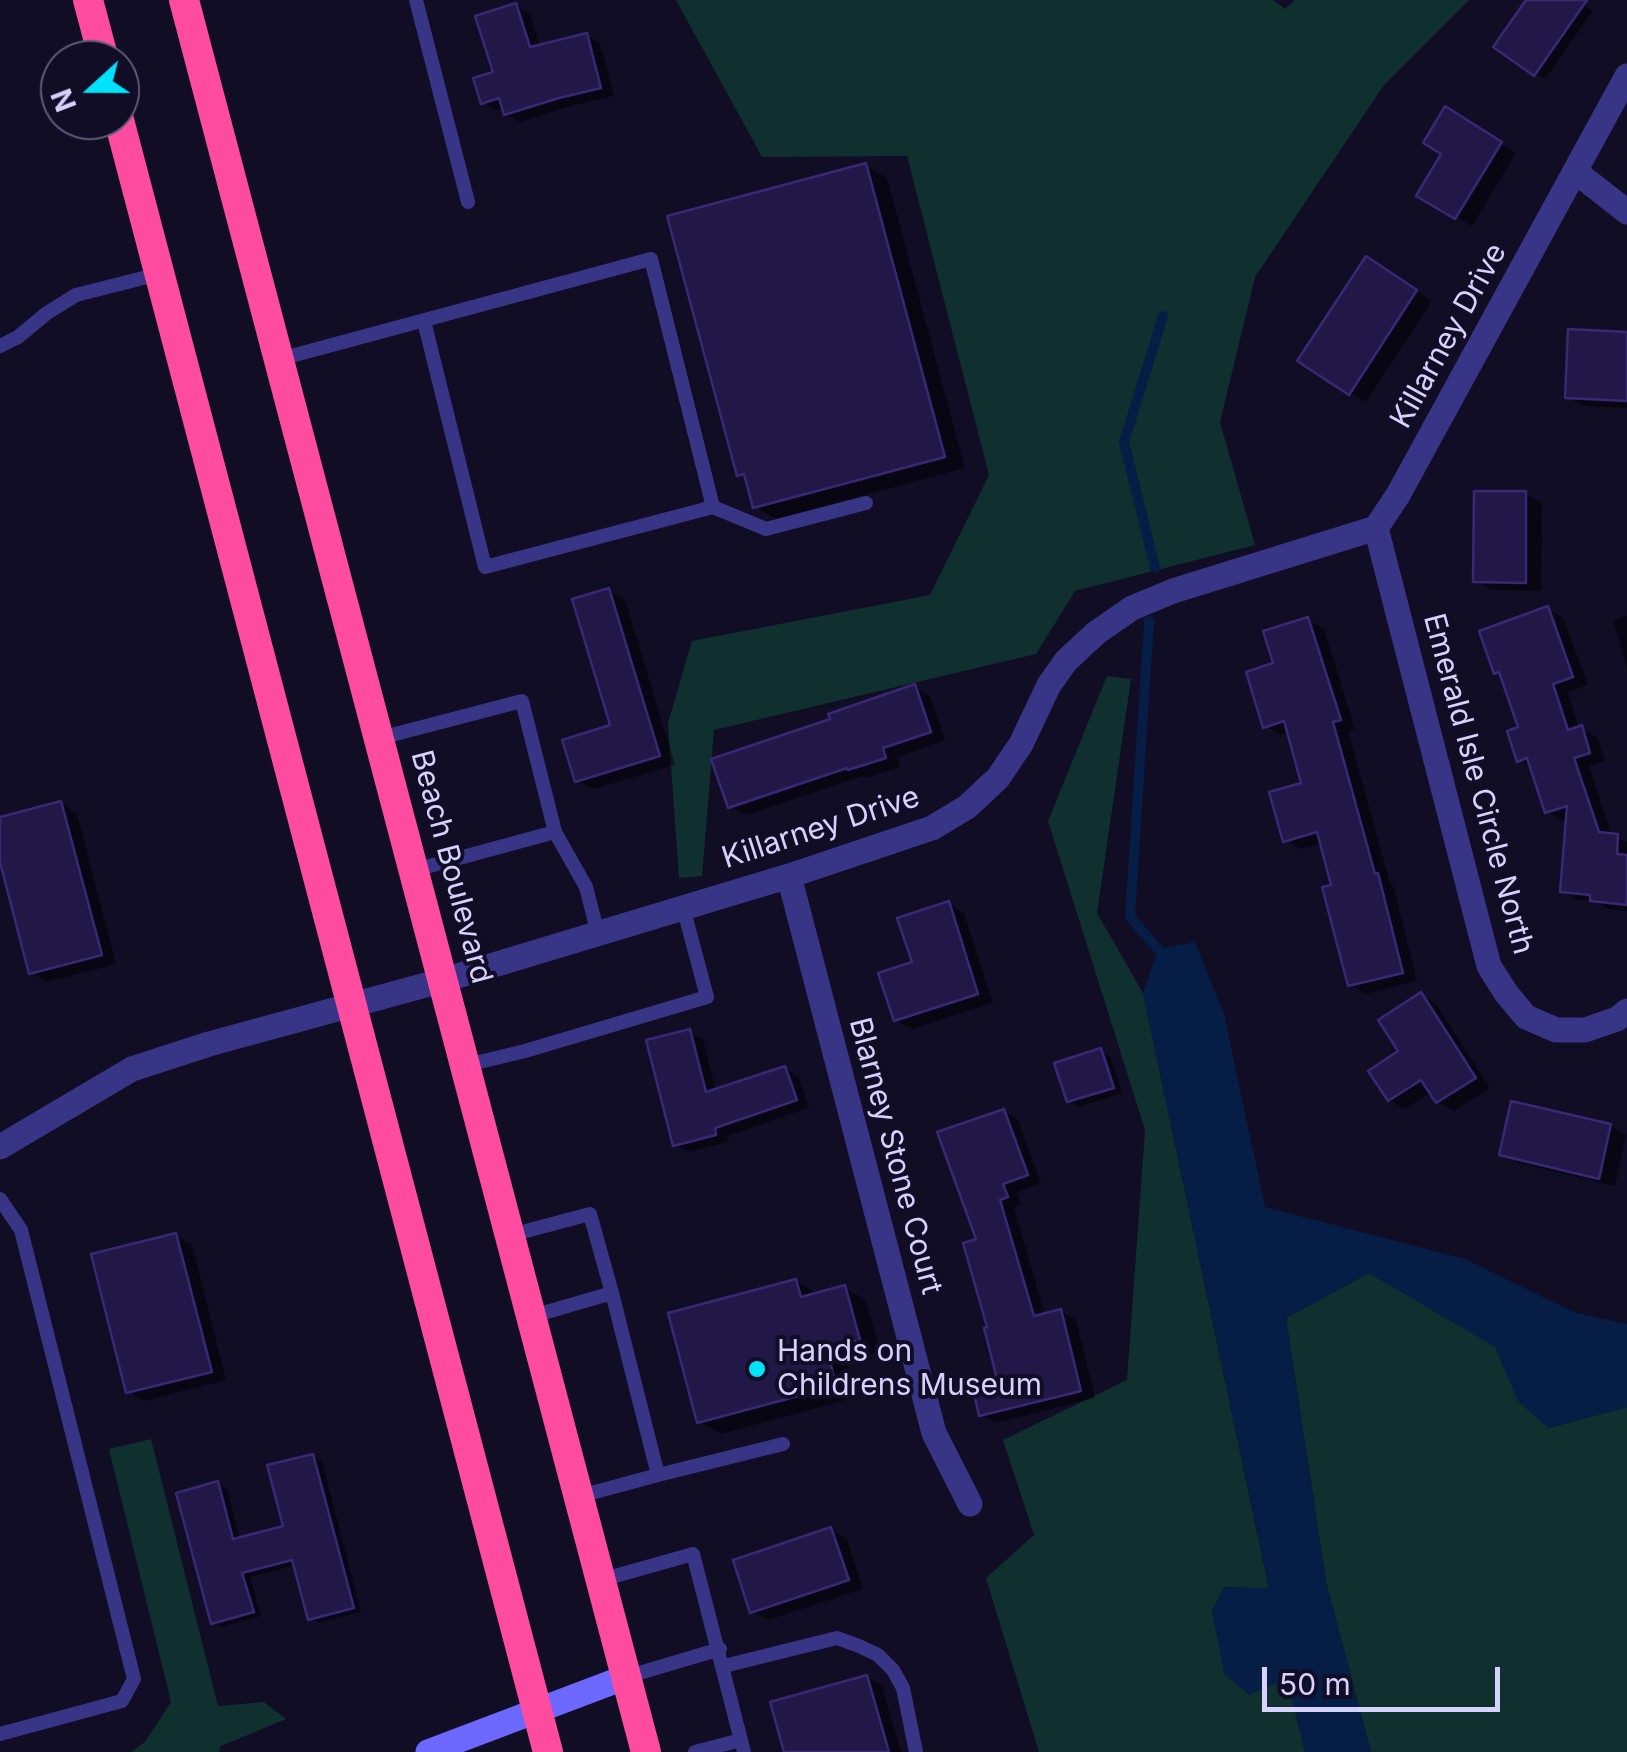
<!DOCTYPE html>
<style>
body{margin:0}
#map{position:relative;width:1627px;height:1752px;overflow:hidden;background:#110d25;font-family:Inter,sans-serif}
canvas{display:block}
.north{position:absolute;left:40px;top:40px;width:100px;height:100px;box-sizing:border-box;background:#110d25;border:2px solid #605b7c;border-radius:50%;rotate:249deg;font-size:28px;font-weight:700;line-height:40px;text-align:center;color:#d7d1ff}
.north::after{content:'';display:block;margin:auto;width:35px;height:45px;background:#00e2fc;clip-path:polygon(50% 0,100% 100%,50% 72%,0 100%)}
.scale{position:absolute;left:1262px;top:1667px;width:238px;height:45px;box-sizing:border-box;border:5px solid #d7d1ff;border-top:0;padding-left:12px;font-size:30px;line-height:35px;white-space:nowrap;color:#d7d1ff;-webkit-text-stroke:8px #110d25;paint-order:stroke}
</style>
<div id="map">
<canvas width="1627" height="1752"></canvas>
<div class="north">N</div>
<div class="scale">50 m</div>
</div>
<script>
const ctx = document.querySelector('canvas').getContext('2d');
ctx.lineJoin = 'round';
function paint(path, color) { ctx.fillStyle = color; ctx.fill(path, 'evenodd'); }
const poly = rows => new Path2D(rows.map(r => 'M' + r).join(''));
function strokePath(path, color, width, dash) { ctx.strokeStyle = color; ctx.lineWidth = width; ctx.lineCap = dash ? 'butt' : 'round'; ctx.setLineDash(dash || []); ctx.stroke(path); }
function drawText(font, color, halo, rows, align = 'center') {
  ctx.font = font + ' Inter,sans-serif'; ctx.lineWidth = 8; ctx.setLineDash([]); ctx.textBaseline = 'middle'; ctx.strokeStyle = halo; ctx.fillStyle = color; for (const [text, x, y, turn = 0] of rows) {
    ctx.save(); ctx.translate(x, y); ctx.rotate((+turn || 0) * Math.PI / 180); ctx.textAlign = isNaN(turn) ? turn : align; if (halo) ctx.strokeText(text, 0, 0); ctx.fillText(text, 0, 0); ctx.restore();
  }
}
paint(poly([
 [676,0,1273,0,1285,9,1295,0,1469,0,1384,85,1255,277,1220,422,1255,545,1075,591,1036,654,714,730,702,876,679,878,668,723,692,641,930,595,989,475,907,156,762,157],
 [1107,676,1131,679,1097,913,1143,993,1269,1589,1224,1587,1212,1611,1287,1678,1305,1752,1039,1752,986,1578,1034,1535,1003,1440,1127,1380,1145,1130,1048,821],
 [1369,1273,1496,1347,1518,1401,1549,1428,1627,1407,1627,1752,1371,1752,1326,1582,1286,1318],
 [151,1439,218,1706,264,1702,286,1719,221,1746,219,1752,131,1752,145,1742,171,1702,109,1449]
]), '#10302f');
paint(poly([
 [1195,942,1224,1014,1265,1207,1465,1259,1573,1312,1627,1324,1627,1407,1549,1428,1518,1401,1495,1347,1369,1273,1286,1318,1326,1582,1371,1752,1305,1752,1287,1678,1249,1695,1224,1674,1212,1611,1224,1587,1269,1588,1143,993,1158,949]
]), '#061d45');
paint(poly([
 [1529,0,1577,0,1593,11,1545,79,1535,74],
 [516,6,530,14,540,47,586,35,600,43,614,96,574,105,520,122,506,114,504,108,497,111,483,102,496,74],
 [1446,110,1516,153,1472,226,1420,195,1445,153],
 [866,166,887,178,965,468,776,519,755,507,748,480,740,475],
 [1382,268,1432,301,1366,402,1350,393],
 [1627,335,1627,408,1583,406,1567,397],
 [1526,494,1542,503,1541,591,1492,590,1476,581],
 [609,591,625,600,675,765,593,789,577,780,613,727],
 [1547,609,1563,618,1588,685,1568,692,1579,729,1597,737,1605,761,1589,766,1612,836,1627,842,1627,911,1608,909,1595,901,1578,900,1562,891,1568,819,1562,821,1547,812,1532,768,1519,760,1521,728,1503,676,1496,672],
 [1627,615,1627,669,1613,620],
 [1308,620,1324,629,1355,729,1348,731,1390,883,1393,885,1417,981,1366,994,1350,985,1334,887,1323,843,1301,849,1285,840,1304,785,1289,732,1281,735,1265,726,1276,665],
 [914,687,930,696,945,740,897,757,900,767,866,778,862,776,746,815,730,806,833,720],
 [61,804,77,813,116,964,47,982,31,972,0,852,0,820],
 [948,904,964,913,993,1003,912,1029,896,1020,915,964],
 [1421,995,1436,1004,1490,1088,1454,1111,1438,1102,1431,1092,1405,1109,1389,1100,1402,1052],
 [689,1032,703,1039,716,1091,785,1068,798,1076,809,1108,727,1136,729,1142,688,1152,675,1145],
 [1100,1051,1111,1057,1122,1093,1079,1107,1069,1101],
 [1004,1111,1018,1120,1041,1183,1017,1192,1021,1205,1014,1208,1045,1315,1061,1311,1076,1320,1095,1398,996,1423,981,1414,1001,1385,990,1329,979,1241],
 [1611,1126,1626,1135,1615,1186,1518,1163,1502,1154],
 [176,1236,192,1245,226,1380,144,1401,129,1392],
 [796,1281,819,1294,845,1288,866,1300,880,1351,847,1360,857,1397,721,1434,699,1421],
 [313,1456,322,1461,361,1612,319,1623,310,1618,296,1565,250,1577,261,1616,222,1627,214,1622,218,1484,227,1489,240,1540,286,1528],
 [831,1530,847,1539,863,1589,768,1620,752,1611],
 [867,1677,882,1686,901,1752,786,1752]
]), '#0007');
strokePath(poly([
 [1155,568,1124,442,1163,316],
 [1149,621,1130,917,1158,949]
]), '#061d45', 10);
const building = poly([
 [1526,0,1587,0,1534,76,1493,47,1526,0],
 [516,3,530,47,587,33,601,88,559,98,504,115,499,98,481,104,473,78,493,72,475,16,516,3],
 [1445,106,1502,142,1455,219,1416,196,1441,154,1423,143,1445,106],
 [866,163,945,457,753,508,744,474,737,476,667,216,866,163],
 [1366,256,1417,290,1349,395,1297,361,1366,256],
 [1568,329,1627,332,1627,401,1565,398,1568,329],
 [1474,491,1526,491,1526,583,1473,582,1474,491],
 [609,588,660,756,575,782,562,740,610,725,572,599,609,588],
 [1548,606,1573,677,1553,684,1568,730,1582,725,1590,753,1574,758,1599,832,1618,834,1617,854,1627,855,1627,905,1590,901,1590,895,1560,892,1567,806,1545,813,1527,758,1517,762,1507,731,1518,727,1499,672,1494,674,1479,631,1548,606],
 [1308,617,1341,720,1333,722,1375,874,1378,873,1403,973,1348,986,1322,887,1331,885,1317,832,1283,842,1269,792,1301,783,1284,721,1263,728,1246,672,1273,663,1263,631,1308,617],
 [915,684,931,732,883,748,886,758,848,770,847,768,728,808,711,759,830,719,828,714,915,684],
 [61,801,102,955,29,974,0,862,0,817,61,801],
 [949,901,978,994,894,1021,878,973,912,962,897,918,949,901],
 [1421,992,1476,1078,1436,1103,1421,1080,1388,1101,1368,1071,1398,1051,1378,1020,1421,992],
 [690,1029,706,1092,785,1066,797,1100,715,1128,716,1135,673,1146,646,1040,690,1029],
 [1101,1048,1114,1088,1067,1102,1054,1063,1101,1048],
 [1511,1101,1611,1124,1599,1179,1499,1155,1511,1101],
 [1004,1109,1028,1175,1003,1184,1008,1197,1000,1200,1034,1316,1061,1309,1081,1391,979,1416,973,1389,998,1383,984,1328,987,1327,963,1243,976,1239,937,1132,1004,1109],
 [176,1233,212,1372,126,1393,91,1254,176,1233],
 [796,1279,801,1297,845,1285,860,1340,827,1349,836,1386,697,1423,668,1313,796,1279],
 [313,1454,354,1608,308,1620,292,1560,242,1573,254,1612,211,1624,176,1493,218,1481,233,1539,283,1526,267,1465,313,1454],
 [831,1527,849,1580,750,1613,733,1560,831,1527],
 [867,1675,889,1752,784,1752,770,1702,867,1675]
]);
paint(building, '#221847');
strokePath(building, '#382875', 2.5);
strokePath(poly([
 [416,0,468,202],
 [424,321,485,567,713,507],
 [0,346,18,337,47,313,76,295,159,274],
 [280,359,651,259,713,507,766,529,866,503],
 [380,738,522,701,555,832,415,870],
 [555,832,586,887,598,934],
 [467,1065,525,1051,707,997,683,907],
 [0,1199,21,1230,134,1679,122,1701,0,1734],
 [511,1235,590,1214,612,1293,533,1316],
 [658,1475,783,1444],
 [580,1496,658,1475,612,1293],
 [601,1580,693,1554,744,1752],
 [724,1666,837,1638,859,1646,878,1655,893,1670,903,1688,916,1752],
 [626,1677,720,1649],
 [695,1752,741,1740]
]), '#383587', 14);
strokePath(poly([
 [1576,172,1627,212],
 [1376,528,1489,966,1506,993,1526,1017,1556,1030,1585,1030,1617,1019,1627,1011],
 [789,876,934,1433,970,1504],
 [0,1147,132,1069,209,1044,444,980,789,876,932,828,967,807,998,778,1021,744,1049,685,1066,661,1096,633,1132,608,1173,591,1376,528,1398,495,1627,76]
]), '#383587', 25);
strokePath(poly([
 [428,1752,626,1677]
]), '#6d68ff', 25);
strokePath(poly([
 [88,0,104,60],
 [184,0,646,1752],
 [119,120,548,1752]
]), '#ff4ca1', 30);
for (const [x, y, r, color] of [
 [757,1369,10,"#00e2fc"]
]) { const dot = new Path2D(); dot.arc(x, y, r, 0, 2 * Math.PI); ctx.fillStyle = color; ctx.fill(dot); strokePath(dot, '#110d25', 4); }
drawText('30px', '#d7d1ff', '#110d25', [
 ["Killarney Drive",1449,336,-61],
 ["Emerald Isle Circle North",1478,784,75],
 ["Killarney Drive",821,828,-18],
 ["Beach Boulevard",451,867,75],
 ["Blarney Stone Court",895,1156,75]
]);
drawText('30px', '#d7d1ff', '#110d25', [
 ["Hands on",777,1352],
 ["Childrens Museum",777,1386]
], 'left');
</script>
